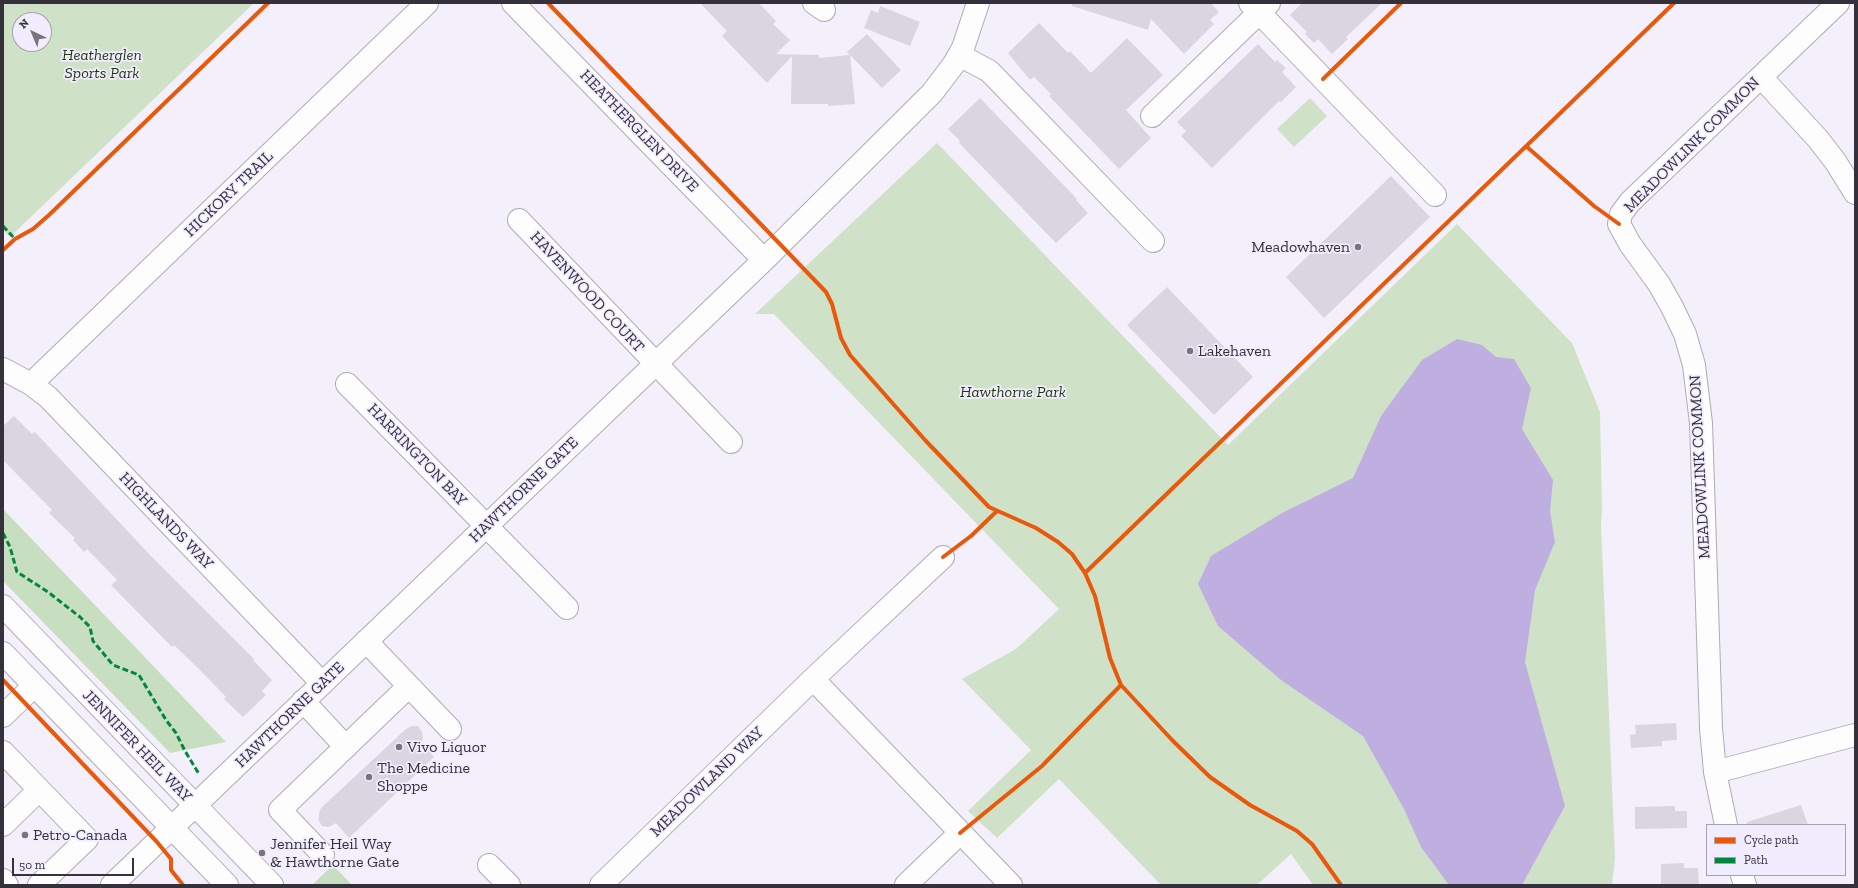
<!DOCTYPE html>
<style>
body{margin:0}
#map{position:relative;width:1858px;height:888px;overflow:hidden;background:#f3f0fb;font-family:"Zilla Slab",serif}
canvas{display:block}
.frame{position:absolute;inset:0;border:4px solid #34313d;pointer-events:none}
.legend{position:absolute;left:1706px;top:824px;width:140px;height:52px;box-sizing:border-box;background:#f2ecff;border:1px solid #a6a1b1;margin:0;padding:5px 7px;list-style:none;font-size:12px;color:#34313d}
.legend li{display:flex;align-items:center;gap:8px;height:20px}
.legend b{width:20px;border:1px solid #a6a1b1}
.north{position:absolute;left:12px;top:12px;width:40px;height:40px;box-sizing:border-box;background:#f2ecff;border:1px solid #a6a1b1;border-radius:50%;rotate:316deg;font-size:11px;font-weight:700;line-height:16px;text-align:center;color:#34313d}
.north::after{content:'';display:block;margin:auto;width:14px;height:18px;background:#777480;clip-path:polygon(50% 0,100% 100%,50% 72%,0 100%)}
.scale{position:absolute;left:12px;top:858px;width:122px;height:18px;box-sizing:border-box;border:2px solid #34313d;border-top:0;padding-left:5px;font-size:12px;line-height:14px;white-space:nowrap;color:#34313d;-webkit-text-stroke:3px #f2ecff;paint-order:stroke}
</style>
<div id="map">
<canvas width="1858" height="888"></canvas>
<div class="frame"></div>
<ul class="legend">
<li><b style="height:5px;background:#e8590c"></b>Cycle path</li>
<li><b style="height:5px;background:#00873e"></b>Path</li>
</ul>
<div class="north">N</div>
<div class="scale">50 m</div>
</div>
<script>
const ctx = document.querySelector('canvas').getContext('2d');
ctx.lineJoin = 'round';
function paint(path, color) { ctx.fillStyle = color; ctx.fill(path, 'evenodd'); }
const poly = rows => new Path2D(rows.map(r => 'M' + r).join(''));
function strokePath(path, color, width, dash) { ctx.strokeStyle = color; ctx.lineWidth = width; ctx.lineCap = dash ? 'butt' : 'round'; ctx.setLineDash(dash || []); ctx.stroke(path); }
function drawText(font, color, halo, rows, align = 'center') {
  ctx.font = font + ' "Zilla Slab",serif'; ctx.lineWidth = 3.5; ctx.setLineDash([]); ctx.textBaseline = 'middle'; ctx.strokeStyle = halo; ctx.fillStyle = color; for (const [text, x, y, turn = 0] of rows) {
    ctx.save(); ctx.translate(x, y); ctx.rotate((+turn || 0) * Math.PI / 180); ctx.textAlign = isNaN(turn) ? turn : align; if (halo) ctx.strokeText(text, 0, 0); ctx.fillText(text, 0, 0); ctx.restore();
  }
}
paint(poly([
 [3,3,254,3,10,237,3,230],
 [20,20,44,20,44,44,20,44],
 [1310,98,1327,116,1294,147,1277,129],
 [937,143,1228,445,1457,224,1572,343,1600,412,1602,510,1601,524,1615,858,1612,885,1313,885,1291,854,1257,885,1161,885,1059,779,997,838,968,811,1031,750,962,679,1016,649,1059,609,774,314,755,314]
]), '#cfe2c8');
paint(poly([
 [3,509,226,742,170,753,3,581],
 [333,865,352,885,312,885]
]), '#c8dec0');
paint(poly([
 [1457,339,1482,345,1496,357,1514,359,1531,388,1522,429,1553,480,1550,511,1555,542,1535,590,1525,662,1565,806,1522,885,1449,885,1421,847,1404,809,1363,736,1281,680,1218,626,1198,584,1211,556,1282,513,1353,478,1381,416,1422,360]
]), '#bfafe0');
paint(poly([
 [700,3,759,3,776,21,773,24,790,40,776,54,819,55,819,58,849,55,847,52,867,34,901,70,882,88,850,55,855,104,828,106,828,104,791,104,792,56,767,83,722,36,727,31],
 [1072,3,1211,3,1219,12,1210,20,1214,24,1184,54,1151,19,1148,30,1072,6],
 [1302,3,1382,3,1346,37,1348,39,1332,54,1318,39,1314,43,1305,34,1307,32,1290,15],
 [880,6,920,22,910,46,864,28,871,10,878,13],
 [1039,23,1068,53,1070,51,1091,73,1127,38,1163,75,1126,110,1151,138,1119,169,1049,96,1051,94,1034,77,1030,80,1008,53],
 [1258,44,1275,62,1277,60,1286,68,1282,72,1296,87,1281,102,1279,101,1212,168,1181,136,1186,131,1177,122],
 [980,98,1077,199,1076,200,1088,213,1056,243,959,143,960,141,948,129],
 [1391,176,1430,217,1324,318,1286,277],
 [1167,287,1253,377,1214,415,1127,325],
 [14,416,32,434,35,432,49,447,150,555,254,659,253,660,272,680,262,691,266,695,243,717,224,699,226,697,199,669,174,645,172,647,111,585,117,580,87,549,84,552,73,540,75,538,49,513,52,510,3,460,3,426],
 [1676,723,1677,740,1662,741,1662,746,1631,748,1630,735,1636,734,1635,725],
 [412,726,418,726,422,732,423,738,421,743,434,757,349,838,336,823,329,827,322,826,319,821,319,813,321,808,406,729],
 [1801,805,1808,825,1747,825,1747,822],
 [1675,806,1675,811,1687,811,1687,828,1635,829,1635,807],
 [1684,863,1684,868,1698,868,1699,885,1661,885,1661,864]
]), '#d9d6e1');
const minor = poly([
 [513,3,764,260],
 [814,3,824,10],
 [1250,3,1435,195],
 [959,55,989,71,994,76,1153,241],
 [1761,77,1818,139,1835,161,1855,193],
 [1152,116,1269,3],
 [519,220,731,442],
 [3,369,31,384,48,397,322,683],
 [31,384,427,3],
 [347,384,567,608],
 [366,641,450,729],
 [813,679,1011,885],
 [303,701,346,747],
 [3,716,34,686],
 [3,752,87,839,39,885],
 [1715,772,1855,735],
 [3,825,39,790],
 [1726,825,1715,772,1711,728,1701,423,1694,365,1685,334,1672,307,1659,284,1630,244,1619,224,1621,214,1630,202,1838,3],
 [323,855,280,810,409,686],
 [489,865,509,885],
 [1742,875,1745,885],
 [3,880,7,885],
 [112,885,764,260,932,93,954,64,963,48,978,3],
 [601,885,813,679,943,557],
 [906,885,960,833]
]);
const major = poly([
 [3,606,272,885],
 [3,653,227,885]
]);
strokePath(minor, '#aeabb5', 24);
strokePath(major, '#aeabb5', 24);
strokePath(minor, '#fdfdfe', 22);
strokePath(major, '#fdfdfe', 22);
strokePath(poly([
 [3,226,15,239],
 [3,533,10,547,17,572,48,592,80,617,90,627,93,641,113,665,139,675,166,720,176,733,185,751,199,774]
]), '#00873e', 3, [6, 3]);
strokePath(poly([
 [548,3,826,292,832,304,841,338,850,355,925,440,989,507,1036,528,1058,542,1072,554,1085,573,1095,596,1110,658,1121,685,1173,741,1210,777,1250,805,1297,831,1312,844,1341,885],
 [1323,79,1401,3],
 [1526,146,1594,206,1619,224],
 [3,250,15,239,33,229,49,215,268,3],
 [943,557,971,536,997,511],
 [1085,573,1674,3],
 [3,680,157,842,171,859,171,870,183,885],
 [960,833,1042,766,1121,685]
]), '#e8590c', 4);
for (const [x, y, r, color] of [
 [1358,247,4,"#777480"],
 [1190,351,4,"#777480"],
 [399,747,4,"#777480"],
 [369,777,4,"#777480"],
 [25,835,4,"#777480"],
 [262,853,4,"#777480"]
]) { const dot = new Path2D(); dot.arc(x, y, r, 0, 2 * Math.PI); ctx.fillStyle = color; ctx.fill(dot); strokePath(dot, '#f2ecff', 1.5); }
drawText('italic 16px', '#1e380c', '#f2ecff', [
 ["Heatherglen",102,55],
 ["Sports Park",102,73],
 ["Hawthorne Park",1013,392]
]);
drawText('16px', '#34313d', '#f2ecff', [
 ["HEATHERGLEN DRIVE",639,131,46],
 ["MEADOWLINK COMMON",1692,145,-45],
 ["HICKORY TRAIL",229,194,-44],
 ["HAVENWOOD COURT",587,292,47],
 ["HARRINGTON BAY",417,455,46],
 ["MEADOWLINK COMMON",1700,467,-93],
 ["HAWTHORNE GATE",524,490,-44],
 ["HIGHLANDS WAY",166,521,46],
 ["HAWTHORNE GATE",290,715,-44],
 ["JENNIFER HEIL WAY",137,746,46],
 ["MEADOWLAND WAY",707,782,-44]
]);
drawText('16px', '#34313d', '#f2ecff', [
 ["Meadowhaven",1350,247,"right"],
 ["Lakehaven",1198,351],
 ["Vivo Liquor",407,747],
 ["The Medicine",377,768],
 ["Shoppe",377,786],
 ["Petro-Canada",33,835],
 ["Jennifer Heil Way",270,844],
 ["& Hawthorne Gate",270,862]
], 'left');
</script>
